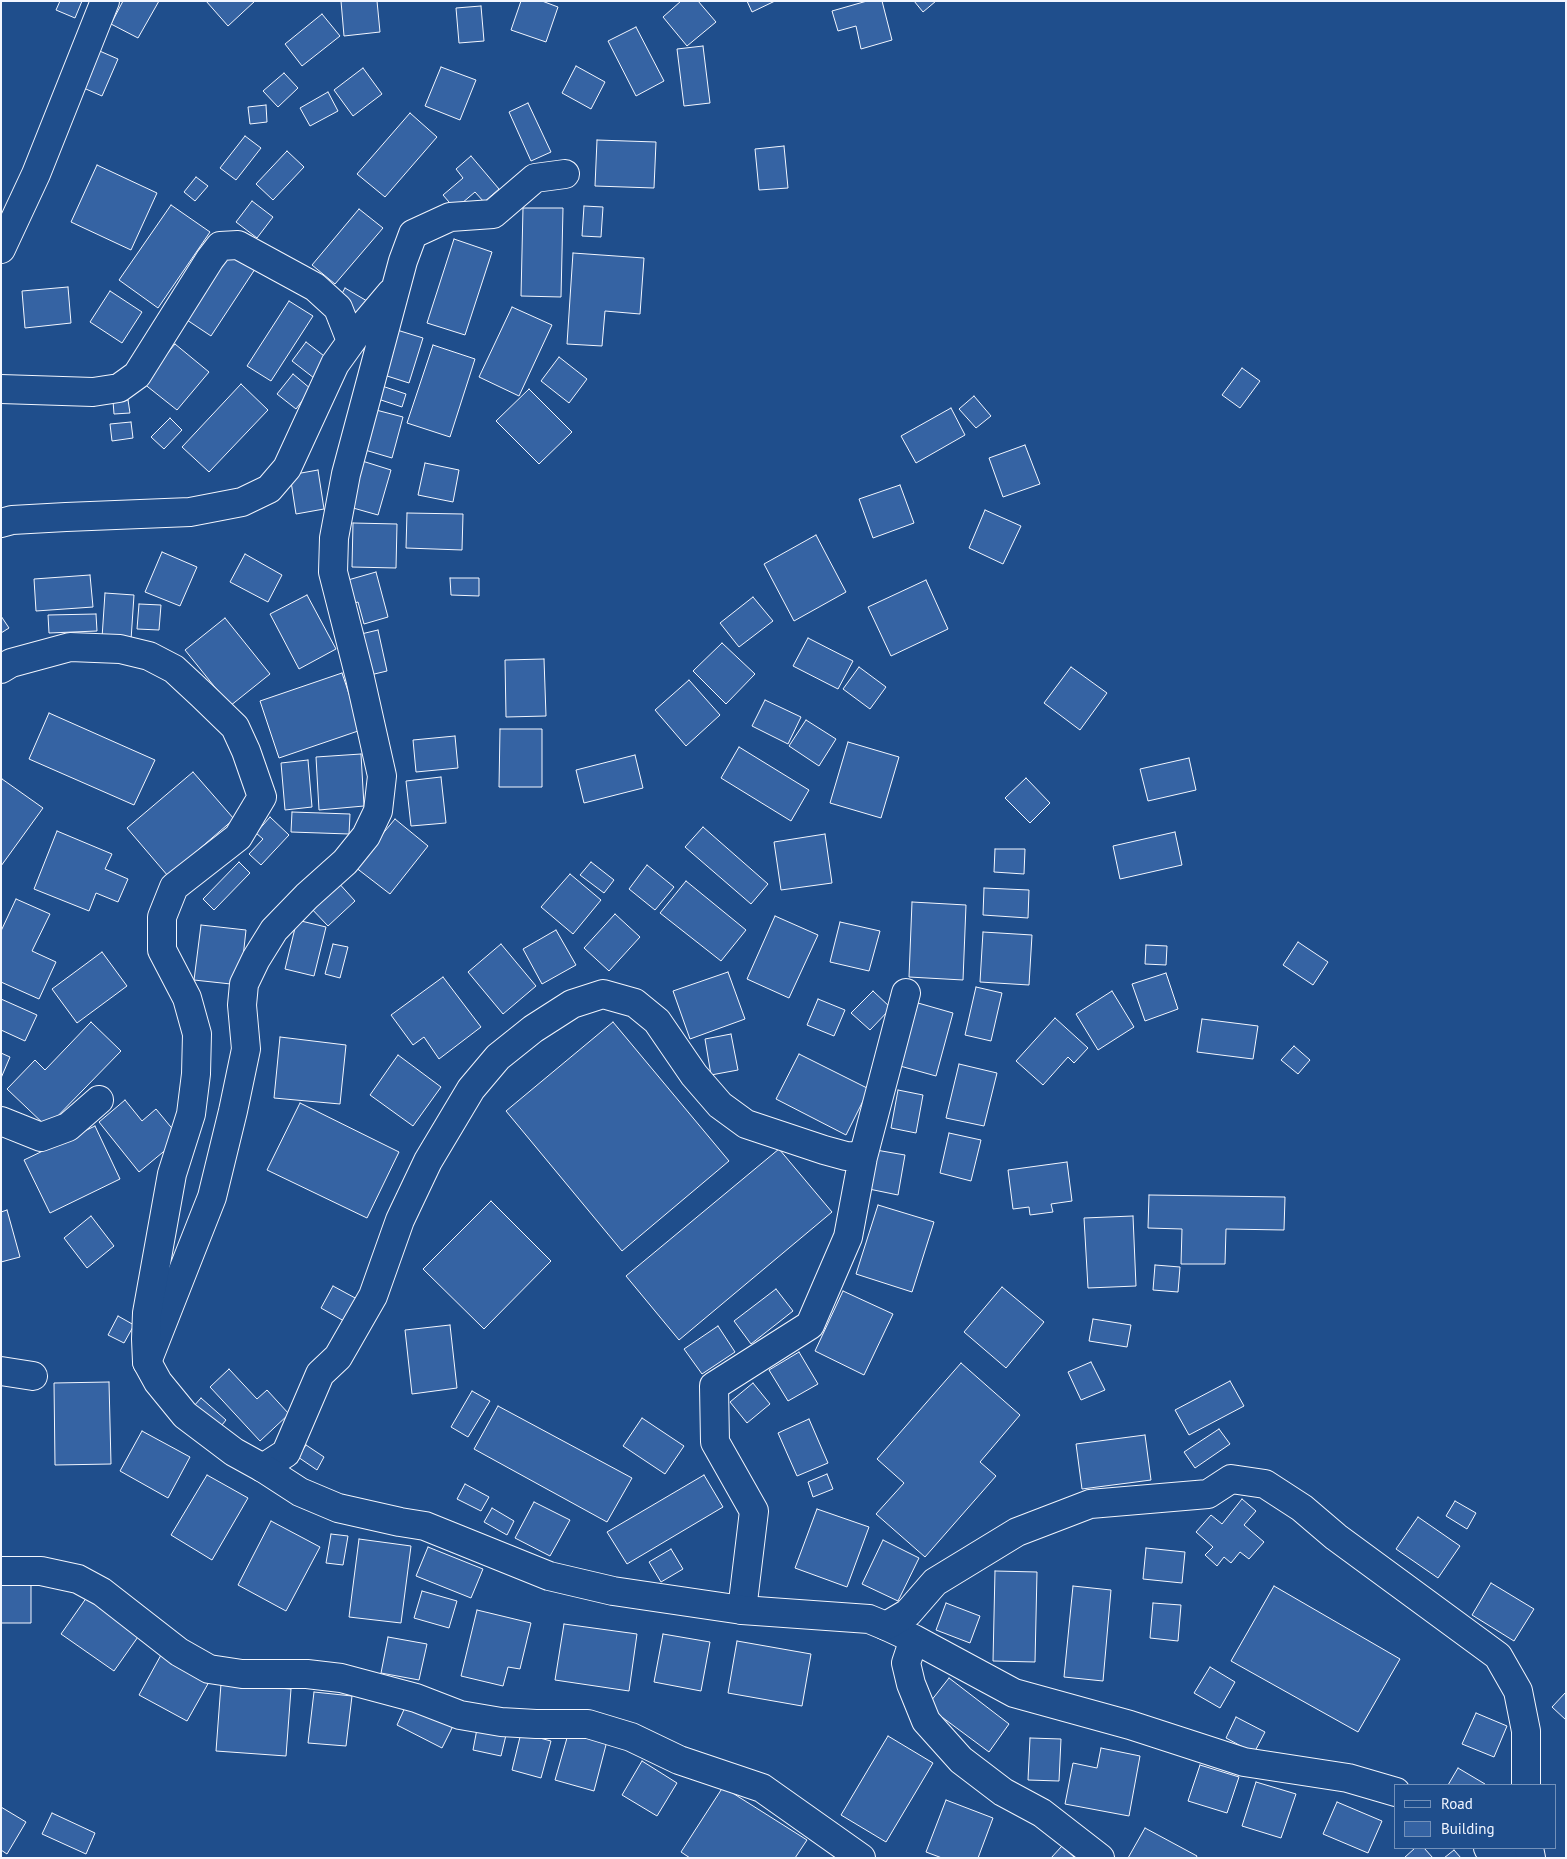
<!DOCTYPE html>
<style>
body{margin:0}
#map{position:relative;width:1567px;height:1859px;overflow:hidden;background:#1f4e8c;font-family:"PT Sans",sans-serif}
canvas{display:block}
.frame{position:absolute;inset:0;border:2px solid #f2f6ff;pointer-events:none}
.legend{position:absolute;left:1394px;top:1784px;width:162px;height:65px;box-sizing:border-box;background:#1f4e8c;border:1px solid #7391ba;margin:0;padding:6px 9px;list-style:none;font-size:15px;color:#f2f6ff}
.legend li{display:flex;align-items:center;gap:10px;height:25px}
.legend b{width:25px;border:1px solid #7391ba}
</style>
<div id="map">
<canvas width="1567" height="1859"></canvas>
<div class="frame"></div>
<ul class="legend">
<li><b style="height:6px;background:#1f4e8c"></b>Road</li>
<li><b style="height:14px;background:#3563a3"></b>Building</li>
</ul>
</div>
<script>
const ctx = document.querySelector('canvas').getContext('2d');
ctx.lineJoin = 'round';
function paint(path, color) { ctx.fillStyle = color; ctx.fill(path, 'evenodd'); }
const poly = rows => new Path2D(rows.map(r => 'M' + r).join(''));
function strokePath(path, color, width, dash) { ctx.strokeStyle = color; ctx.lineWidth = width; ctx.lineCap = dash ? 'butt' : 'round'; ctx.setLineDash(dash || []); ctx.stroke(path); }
const building = poly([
 [60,1,82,1,75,18,56,10,60,1],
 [123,1,159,1,138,38,111,24,123,1],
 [206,1,255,1,228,26,206,1],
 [341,1,377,1,380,32,344,36,341,1],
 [521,1,542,1,558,7,546,42,511,30,521,1],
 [681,1,698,1,716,22,687,46,663,17,681,1],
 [747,1,775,1,752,12,747,1],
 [867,1,882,1,892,40,861,49,856,26,838,31,832,11,867,1],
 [914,1,936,1,923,12,914,1],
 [481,6,484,41,459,43,456,8,481,6],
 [322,14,340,36,302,66,285,44,322,14],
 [636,27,664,81,636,96,608,41,636,27],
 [703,46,710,103,684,106,677,49,703,46],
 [95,49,118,59,102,96,79,86,95,49],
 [576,66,605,82,591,109,562,93,576,66],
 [441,67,476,80,460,120,425,106,441,67],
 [363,68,382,94,353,116,334,90,363,68],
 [284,73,298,88,278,107,263,91,284,73],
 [328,92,338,111,310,126,300,108,328,92],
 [528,103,551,152,531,161,509,112,528,103],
 [266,105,267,122,250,124,248,107,266,105],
 [410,113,437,137,385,197,357,174,410,113],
 [245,136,261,148,236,180,220,168,245,136],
 [597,140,656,142,654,188,595,186,597,140],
 [784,146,788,188,759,190,755,149,784,146],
 [287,151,304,167,273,200,256,184,287,151],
 [471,156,499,189,484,202,475,192,455,209,443,195,463,178,456,169,471,156],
 [97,165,157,193,131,250,71,222,97,165],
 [196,177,208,186,195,201,184,192,196,177],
 [252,201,273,217,257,238,236,222,252,201],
 [171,205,210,232,158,308,119,280,171,205],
 [584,206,603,207,601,237,582,236,584,206],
 [523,208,563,208,561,297,521,296,523,208],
 [359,209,383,228,335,284,312,265,359,209],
 [454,239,492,252,465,335,427,323,454,239],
 [226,246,257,266,211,336,181,316,226,246],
 [573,253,644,258,640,314,605,311,602,346,567,344,573,253],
 [68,287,71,323,25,328,22,291,68,287],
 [345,288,367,301,359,315,337,303,345,288],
 [110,291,142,312,122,343,90,322,110,291],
 [289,301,313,316,271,381,247,366,289,301],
 [512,307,552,325,519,396,479,377,512,307],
 [397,330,423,338,409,383,384,375,397,330],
 [306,342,328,359,314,378,292,361,306,342],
 [175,344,209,372,177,410,143,383,175,344],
 [433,345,475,359,450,437,407,423,433,345],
 [559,357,587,379,569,403,541,381,559,357],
 [1242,368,1260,381,1240,408,1222,395,1242,368],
 [293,374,311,389,296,409,277,394,293,374],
 [241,384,268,410,209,472,182,447,241,384],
 [379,385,406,394,402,407,375,398,379,385],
 [529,389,572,432,539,464,496,421,529,389],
 [974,396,991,416,976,428,959,409,974,396],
 [128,400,130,413,114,414,113,401,128,400],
 [951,408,965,435,916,463,901,436,951,408],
 [376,410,403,417,392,458,365,450,376,410],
 [170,418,182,430,164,449,151,437,170,418],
 [131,422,133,438,112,441,110,424,131,422],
 [1025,445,1040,484,1003,497,989,458,1025,445],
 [359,460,391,470,378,515,346,506,359,460],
 [425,463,459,470,453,502,418,495,425,463],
 [318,470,324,509,296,514,290,475,318,470],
 [900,485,914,523,873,538,859,499,900,485],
 [985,510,1021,526,1003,564,969,548,985,510],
 [407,513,463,514,462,550,406,548,407,513],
 [353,523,397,524,396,568,352,567,353,523],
 [816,535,846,592,794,621,764,564,816,535],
 [162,552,197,567,180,606,145,592,162,552],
 [245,554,282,575,268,602,230,582,245,554],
 [376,572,388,617,364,624,358,602,347,605,341,582,376,572],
 [90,575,93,607,36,611,34,579,90,575],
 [450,578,479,578,479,596,451,595,450,578],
 [926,580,948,629,891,656,868,607,926,580],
 [105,593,134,595,131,640,102,638,105,593],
 [307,595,336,649,299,669,270,614,307,595],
 [753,597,773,621,739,647,720,623,753,597],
 [139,604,161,605,159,630,137,629,139,604],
 [96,614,97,631,49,633,48,615,96,614],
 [1,616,9,628,1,633,1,616],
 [225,618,270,674,230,706,185,650,225,618],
 [378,630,387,671,366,676,357,635,378,630],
 [808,638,853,661,838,689,793,666,808,638],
 [722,643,755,674,726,704,693,671,722,643],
 [544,659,546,716,506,717,505,660,544,659],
 [859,667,886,687,870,709,843,689,859,667],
 [1071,667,1107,693,1080,730,1044,703,1071,667],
 [342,673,361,730,279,758,260,701,342,673],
 [689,680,720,715,686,746,655,710,689,680],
 [765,700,801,717,788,744,752,726,765,700],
 [49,713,155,760,134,805,29,759,49,713],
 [806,720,836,739,819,766,789,746,806,720],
 [500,729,542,729,542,787,499,787,500,729],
 [455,736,458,768,416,772,413,740,455,736],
 [848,742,899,757,881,818,830,803,848,742],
 [739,747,809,790,791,821,721,778,739,747],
 [361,754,364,806,319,810,316,757,361,754],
 [635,755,643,788,584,803,576,770,635,755],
 [1189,758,1196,790,1148,801,1140,769,1189,758],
 [308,760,312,807,285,810,281,763,308,760],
 [193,772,234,819,168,876,127,828,193,772],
 [441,777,446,823,411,826,406,781,441,777],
 [1026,778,1050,803,1030,823,1005,798,1026,778],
 [2,779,43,808,1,866,1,781,2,779],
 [292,812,350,814,349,834,291,832,292,812],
 [270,817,289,835,261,865,249,854,263,839,256,833,270,817],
 [395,819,428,846,390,894,355,867,395,819],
 [703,827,768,884,751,904,685,847,703,827],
 [57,831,112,854,105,869,128,879,118,902,96,893,89,911,34,889,57,831],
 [1175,832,1182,865,1120,879,1113,846,1175,832],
 [825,834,832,883,781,890,774,842,825,834],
 [995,849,1025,849,1024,874,994,872,995,849],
 [239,862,250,873,214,910,203,899,239,862],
 [591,862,614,880,604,893,580,875,591,862],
 [647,865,674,887,655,910,629,889,647,865],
 [570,874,601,900,573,934,541,907,570,874],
 [336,880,355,901,328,926,309,906,336,880],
 [686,881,746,930,721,961,660,913,686,881],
 [984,888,1029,890,1028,918,983,915,984,888],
 [16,899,50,914,32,951,56,962,39,999,1,982,1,931,16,899],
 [912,902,966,905,963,980,909,977,912,902],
 [615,914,640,937,609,971,584,948,615,914],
 [775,916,818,935,789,998,747,979,775,916],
 [297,920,326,927,314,976,285,969,297,920],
 [840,922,880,931,869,971,830,962,840,922],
 [201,925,246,930,240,985,194,980,201,925],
 [556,930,576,965,542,984,523,949,556,930],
 [983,932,1032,935,1029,985,980,982,983,932],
 [1298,942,1328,962,1313,985,1283,965,1298,942],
 [333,944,348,947,340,978,325,974,333,944],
 [501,944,536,986,503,1014,468,972,501,944],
 [1146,945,1167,946,1166,965,1145,964,1146,945],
 [102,952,127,986,77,1023,52,989,102,952],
 [728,972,745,1019,690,1039,673,991,728,972],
 [1166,973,1178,1009,1145,1021,1132,984,1166,973],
 [443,977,481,1027,439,1059,424,1037,413,1045,391,1015,443,977],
 [976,987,1002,993,991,1041,965,1035,976,987],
 [873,991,891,1008,870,1030,851,1013,873,991],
 [1112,991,1134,1027,1098,1050,1076,1014,1112,991],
 [1,999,37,1015,25,1041,1,1030,1,999],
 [818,999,845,1010,834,1036,807,1025,818,999],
 [918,1003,953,1013,936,1076,900,1066,918,1003],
 [1055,1018,1088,1048,1074,1063,1068,1057,1043,1085,1016,1061,1055,1018],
 [1202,1019,1258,1026,1253,1059,1197,1052,1202,1019],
 [91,1022,121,1051,47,1127,7,1089,35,1060,45,1070,91,1022],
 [613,1022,729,1161,622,1251,506,1111,613,1022],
 [731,1034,738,1070,711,1075,705,1039,731,1034],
 [280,1037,346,1045,340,1104,274,1098,280,1037],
 [1294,1046,1310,1060,1298,1074,1281,1060,1294,1046],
 [1,1053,10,1057,1,1078,1,1053],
 [799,1054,869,1089,846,1135,776,1099,799,1054],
 [398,1055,441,1087,413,1126,370,1095,398,1055],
 [959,1064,997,1073,984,1126,946,1118,959,1064],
 [898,1090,923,1095,916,1133,891,1128,898,1090],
 [125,1100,142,1121,156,1109,180,1138,139,1172,99,1122,125,1100],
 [300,1103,399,1152,367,1218,267,1170,300,1103],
 [95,1126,120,1179,50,1213,24,1160,95,1126],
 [949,1133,981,1140,971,1181,940,1173,949,1133],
 [779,1149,832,1212,679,1340,626,1276,779,1149],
 [876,1150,905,1155,898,1195,869,1189,876,1150],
 [1067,1162,1072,1201,1051,1204,1053,1212,1030,1215,1029,1207,1013,1209,1008,1170,1067,1162],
 [1149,1195,1285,1197,1284,1230,1226,1229,1225,1264,1181,1264,1182,1229,1148,1228,1149,1195],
 [491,1201,551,1261,484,1329,423,1269,491,1201],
 [878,1205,934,1222,912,1292,856,1274,878,1205],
 [7,1210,20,1257,1,1262,1,1212,7,1210],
 [91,1216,114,1246,87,1268,64,1238,91,1216],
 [1133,1216,1136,1286,1088,1288,1084,1218,1133,1216],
 [1155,1265,1180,1267,1178,1292,1153,1290,1155,1265],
 [333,1286,357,1299,344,1321,321,1308,333,1286],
 [1002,1287,1044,1322,1006,1368,964,1332,1002,1287],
 [776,1289,793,1311,751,1344,734,1321,776,1289],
 [843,1291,893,1314,864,1375,815,1351,843,1291],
 [118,1316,134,1325,124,1343,108,1335,118,1316],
 [1093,1319,1131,1325,1127,1347,1089,1341,1093,1319],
 [450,1325,457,1388,412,1394,405,1330,450,1325],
 [718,1326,735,1352,702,1374,684,1349,718,1326],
 [799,1352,818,1384,788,1401,769,1370,799,1352],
 [1091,1362,1105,1390,1081,1400,1068,1372,1091,1362],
 [961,1363,1020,1415,980,1462,996,1476,925,1557,876,1514,904,1483,877,1459,961,1363],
 [229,1369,257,1399,267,1390,289,1414,260,1441,210,1387,229,1369],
 [1230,1381,1244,1406,1189,1435,1175,1410,1230,1381],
 [109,1382,111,1464,55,1465,54,1383,109,1382],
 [753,1383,770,1404,747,1423,730,1402,753,1383],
 [472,1391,490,1401,468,1437,451,1427,472,1391],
 [201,1398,226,1420,218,1430,193,1407,201,1398],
 [498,1406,632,1478,607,1522,474,1449,498,1406],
 [642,1418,684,1446,665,1474,623,1446,642,1418],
 [809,1419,828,1463,797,1476,778,1433,809,1419],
 [1219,1429,1230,1444,1195,1468,1184,1452,1219,1429],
 [142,1431,190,1457,168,1498,120,1471,142,1431],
 [1145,1435,1151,1480,1082,1489,1076,1444,1145,1435],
 [306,1445,324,1457,317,1470,298,1457,306,1445],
 [827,1474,833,1489,813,1497,808,1482,827,1474],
 [207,1475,248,1498,212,1560,171,1535,207,1475],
 [704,1475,723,1507,627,1564,607,1532,704,1475],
 [465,1484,489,1497,481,1511,457,1499,465,1484],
 [1242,1499,1256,1511,1244,1525,1264,1542,1249,1559,1240,1552,1231,1563,1224,1557,1217,1566,1205,1555,1213,1547,1196,1532,1211,1515,1222,1524,1242,1499],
 [1455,1501,1476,1513,1467,1529,1446,1516,1455,1501],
 [534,1502,570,1520,550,1556,515,1538,534,1502],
 [492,1508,514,1521,507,1535,484,1522,492,1508],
 [817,1509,869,1527,847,1587,795,1568,817,1509],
 [1418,1517,1460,1546,1438,1578,1396,1549,1418,1517],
 [271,1521,320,1547,286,1611,238,1585,271,1521],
 [331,1534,348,1536,343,1565,326,1563,331,1534],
 [359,1539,411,1546,401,1623,349,1617,359,1539],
 [883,1540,919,1558,898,1601,862,1584,883,1540],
 [428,1547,483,1569,471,1598,416,1576,428,1547],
 [1146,1548,1185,1552,1182,1583,1143,1579,1146,1548],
 [671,1549,683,1569,661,1582,649,1562,671,1549],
 [995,1571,1037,1572,1035,1662,993,1661,995,1571],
 [31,1577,31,1623,1,1623,1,1578,31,1577],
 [1491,1583,1534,1609,1514,1641,1472,1615,1491,1583],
 [1073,1586,1111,1590,1103,1681,1064,1677,1073,1586],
 [1274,1586,1400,1659,1358,1732,1231,1661,1274,1586],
 [422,1591,457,1601,449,1628,414,1618,422,1591],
 [87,1597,140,1634,114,1671,61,1634,87,1597],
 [946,1603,980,1616,970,1643,936,1630,946,1603],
 [1153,1603,1181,1605,1178,1641,1150,1638,1153,1603],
 [477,1610,531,1623,520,1669,508,1667,503,1686,461,1676,477,1610],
 [564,1624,637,1634,629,1691,555,1680,564,1624],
 [663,1634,710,1642,701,1691,654,1682,663,1634],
 [388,1637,427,1644,419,1680,381,1673,388,1637],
 [737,1641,811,1654,802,1706,728,1693,737,1641],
 [161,1655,209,1682,187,1721,139,1695,161,1655],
 [1210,1667,1235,1682,1220,1708,1194,1693,1210,1667],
 [949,1678,1009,1724,989,1752,927,1706,949,1678],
 [221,1684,291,1689,286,1756,216,1751,221,1684],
 [314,1692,352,1696,346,1746,308,1743,314,1692],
 [1566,1692,1566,1720,1552,1707,1566,1692],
 [407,1703,453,1726,442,1748,397,1725,407,1703],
 [1476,1713,1507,1726,1494,1757,1462,1744,1476,1713],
 [1236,1717,1265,1732,1254,1753,1226,1738,1236,1717],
 [477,1729,506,1735,501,1756,473,1750,477,1729],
 [569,1731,607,1741,594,1791,555,1780,569,1731],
 [521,1733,551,1741,541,1778,512,1770,521,1733],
 [888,1736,933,1763,886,1842,841,1815,888,1736],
 [1030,1738,1061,1739,1059,1781,1028,1780,1030,1738],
 [1101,1748,1140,1756,1129,1816,1065,1804,1073,1763,1097,1768,1101,1748],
 [642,1761,677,1783,657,1816,622,1795,642,1761],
 [1200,1765,1239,1777,1227,1813,1188,1801,1200,1765],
 [1458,1768,1485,1784,1485,1785,1448,1785,1458,1768],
 [1256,1782,1296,1794,1281,1838,1242,1826,1256,1782],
 [723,1787,807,1840,795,1858,690,1858,681,1852,723,1787],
 [946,1800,993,1818,978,1858,942,1858,926,1852,946,1800],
 [1337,1802,1382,1821,1368,1853,1323,1834,1337,1802],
 [1,1807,26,1822,7,1854,1,1850,1,1807],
 [52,1813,95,1833,86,1854,42,1834,52,1813],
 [1145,1828,1197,1856,1196,1858,1128,1858,1145,1828],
 [1062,1846,1075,1858,1051,1858,1062,1846],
 [1415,1848,1424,1848,1433,1858,1404,1858,1415,1848],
 [1454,1850,1461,1858,1444,1858,1454,1850]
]);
paint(building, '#3563a3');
strokePath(building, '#f2f6ff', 1);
const minor = poly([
 [1,249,36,174,105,1],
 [1,389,93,392,119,388,137,375,210,259,220,246,238,245,315,287,338,308,351,341],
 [1,523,12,520,66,517,190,512,242,502,269,489,287,468,335,364,358,332,391,293],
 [1,1121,41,1137,68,1127,99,1100],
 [147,1362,212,1197,233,1111,246,1049,242,1005,244,984,256,959,274,930,307,896,345,862,366,836,378,811,382,776,360,678,333,572,334,538,346,474,403,261,413,234,450,217,493,214,535,178,565,174],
 [1,1371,33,1376],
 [263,1468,286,1453,320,1374,338,1357,373,1296,400,1220,428,1161,471,1089,498,1057,533,1029,572,1004,603,994,635,1003,657,1021,694,1075,720,1105,746,1124,824,1150,846,1156,863,1157],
 [1,1571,41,1571,78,1579,102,1592,179,1652,209,1669,242,1674,307,1674,341,1678,416,1698,460,1715,501,1722,536,1724,588,1724,631,1737,679,1760,762,1788,861,1858],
 [742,1610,754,1511,715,1442,714,1386,810,1325,848,1237,863,1157,906,993],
 [886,1626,914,1639,1014,1693,1130,1725,1244,1762,1348,1778,1396,1792],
 [914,1639,906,1663,911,1684,926,1721,961,1760,1003,1792,1042,1813,1100,1858],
 [1488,1848,1505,1858]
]);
const tertiary = poly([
 [1,669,11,663,70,647,120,649,149,656,174,669,202,695,235,727,246,751,262,797,238,837,174,887,162,917,162,950,187,998,197,1034,196,1074,191,1114,172,1174,147,1313,146,1339,147,1362,158,1382,185,1415,234,1452,263,1468,300,1492,338,1508,400,1522,425,1526,549,1576,613,1591,742,1610,869,1619,886,1626,908,1613,935,1582,1017,1532,1090,1504,1208,1494,1231,1479,1265,1484,1302,1508,1336,1537,1498,1656,1518,1691,1526,1731,1526,1785],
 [1529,1848,1531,1858]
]);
strokePath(minor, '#f2f6ff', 30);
strokePath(tertiary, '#f2f6ff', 30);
strokePath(minor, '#1f4e8c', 28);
strokePath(tertiary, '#1f4e8c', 28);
</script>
